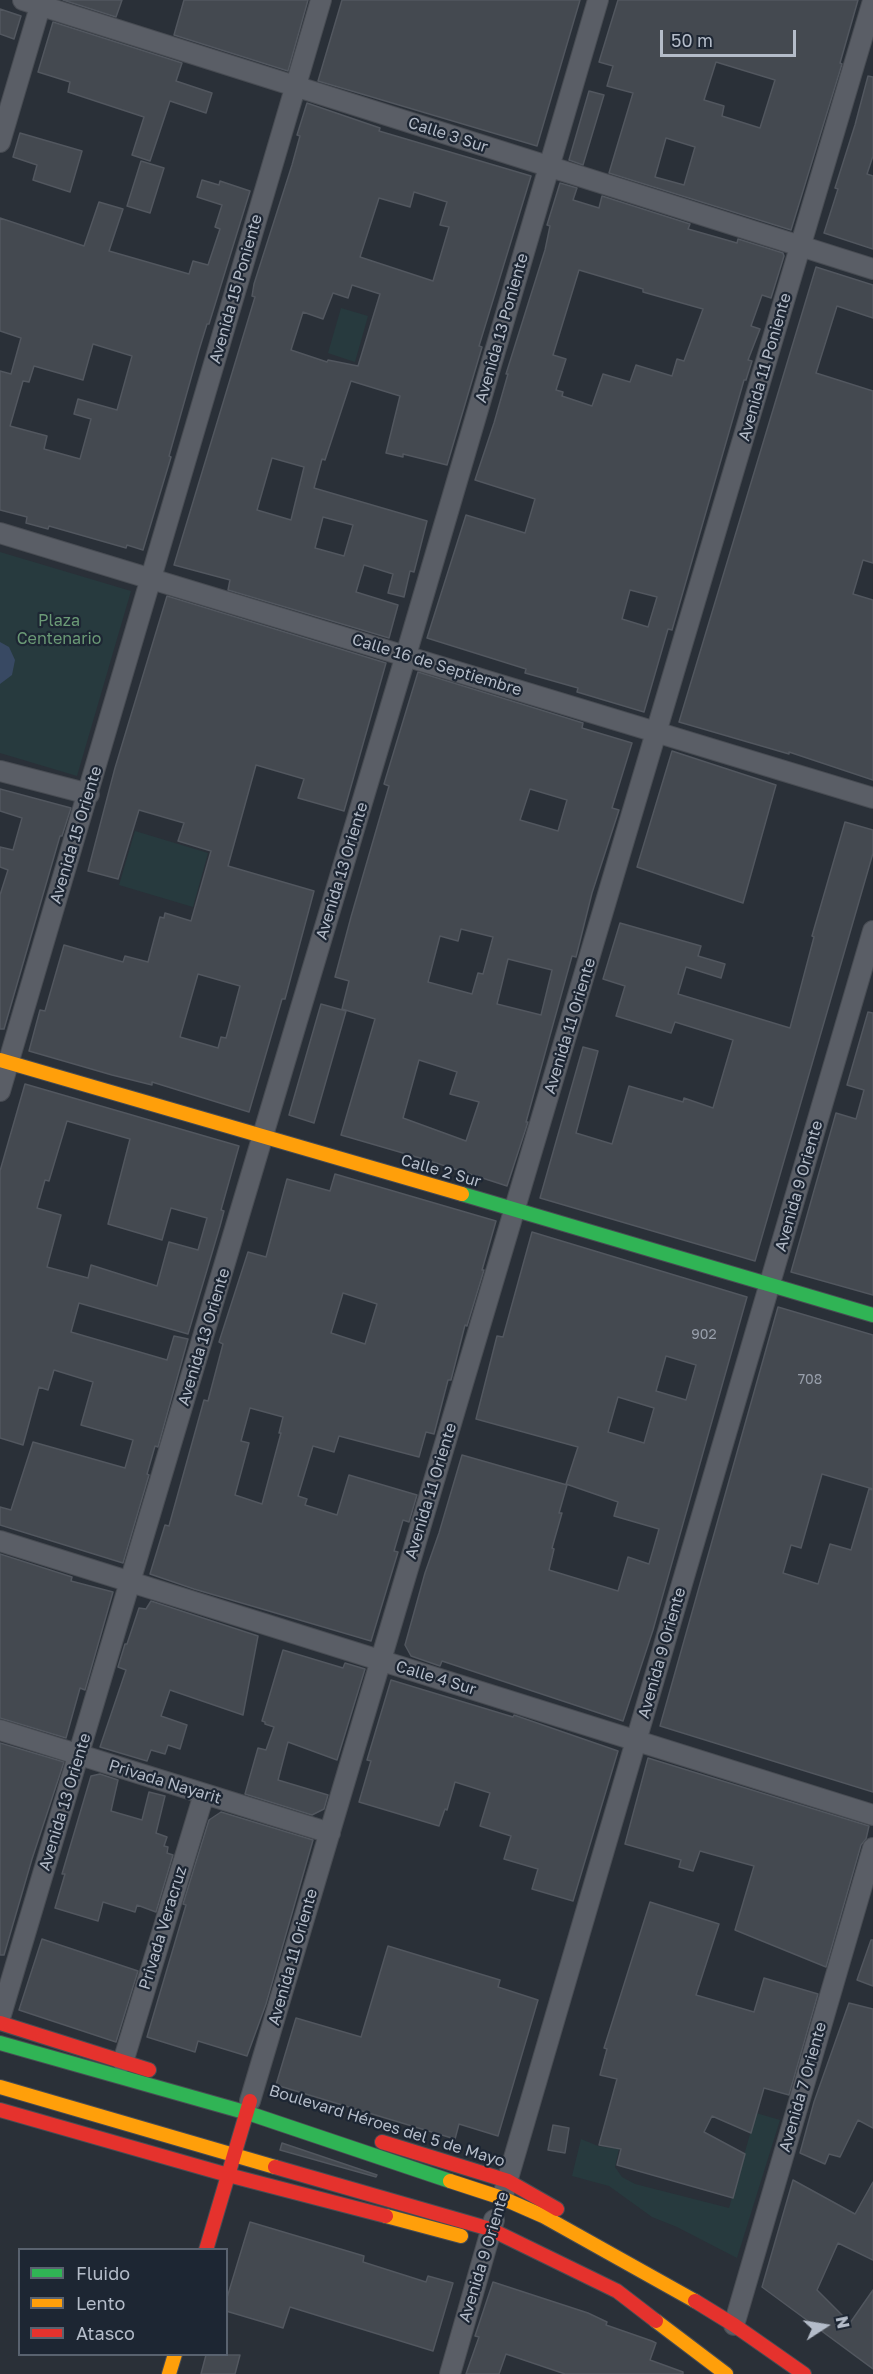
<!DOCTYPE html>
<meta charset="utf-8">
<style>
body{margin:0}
#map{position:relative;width:873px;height:2374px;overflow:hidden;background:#2a3038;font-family:"Golos Text",sans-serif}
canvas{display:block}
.legend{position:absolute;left:18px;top:2248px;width:210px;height:108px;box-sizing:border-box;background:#1d2633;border:2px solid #59626f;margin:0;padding:8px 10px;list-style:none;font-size:18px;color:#b4bcc9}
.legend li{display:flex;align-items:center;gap:12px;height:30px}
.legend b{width:30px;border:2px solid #59626f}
.north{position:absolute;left:795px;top:2296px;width:60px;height:60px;-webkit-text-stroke:4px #1d2633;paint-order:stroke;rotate:78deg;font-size:16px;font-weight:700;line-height:24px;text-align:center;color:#b4bcc9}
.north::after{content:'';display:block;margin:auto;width:21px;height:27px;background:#b4bcc9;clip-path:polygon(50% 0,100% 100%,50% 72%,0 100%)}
.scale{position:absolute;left:660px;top:30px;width:136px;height:27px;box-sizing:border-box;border:3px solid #b4bcc9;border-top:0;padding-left:8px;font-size:18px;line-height:21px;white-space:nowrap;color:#b4bcc9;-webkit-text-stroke:4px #1d2633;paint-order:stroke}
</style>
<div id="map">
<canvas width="873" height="2374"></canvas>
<ul class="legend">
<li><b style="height:8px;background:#30b455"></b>Fluido</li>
<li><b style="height:8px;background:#ff9f0a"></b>Lento</li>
<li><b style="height:8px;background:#e5322d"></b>Atasco</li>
</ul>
<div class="north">N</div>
<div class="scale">50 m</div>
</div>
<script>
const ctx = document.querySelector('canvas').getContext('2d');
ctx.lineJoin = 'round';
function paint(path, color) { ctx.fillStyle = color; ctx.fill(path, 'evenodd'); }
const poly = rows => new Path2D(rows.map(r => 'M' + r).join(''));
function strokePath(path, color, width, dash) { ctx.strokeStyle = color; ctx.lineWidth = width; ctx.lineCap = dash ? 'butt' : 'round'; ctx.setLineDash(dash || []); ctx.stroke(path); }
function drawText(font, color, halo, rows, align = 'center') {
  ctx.font = font + ' "Golos Text",sans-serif'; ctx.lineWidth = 4.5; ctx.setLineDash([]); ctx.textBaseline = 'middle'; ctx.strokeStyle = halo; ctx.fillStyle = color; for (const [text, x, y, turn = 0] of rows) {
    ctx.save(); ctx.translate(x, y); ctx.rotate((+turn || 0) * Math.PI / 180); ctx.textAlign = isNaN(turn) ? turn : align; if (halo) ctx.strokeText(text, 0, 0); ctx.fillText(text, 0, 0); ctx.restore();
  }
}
paint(poly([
 [341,308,368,316,355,362,328,353],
 [0,552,131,591,77,776,0,753],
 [135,831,208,853,193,907,119,885],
 [756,2113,780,2120,737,2258,677,2227,652,2217,609,2186,572,2176,581,2139,598,2146,619,2149,615,2167,622,2177,635,2184,729,2208]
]), '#273a3e');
paint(poly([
 [0,642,9,647,15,660,12,675,0,684]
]), '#384963');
const building = poly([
 [63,0,122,0,116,17,63,0],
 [184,0,308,0,288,71,174,35,184,0],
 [342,0,580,0,537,146,318,81,342,0],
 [618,0,858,0,840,63,842,64,791,230,609,173,633,93,607,86,613,66,599,62,618,0],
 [716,62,775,80,760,128,722,116,724,106,704,100,716,62],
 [666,138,695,147,684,185,655,177,666,138],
 [0,9,21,16,14,39,0,34,0,9],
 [53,22,182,63,176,81,212,93,206,113,170,101,150,161,132,155,144,117,68,92,70,82,38,72,53,22],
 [868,76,873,77,873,156,867,174,873,176,873,249,824,233,838,189,835,188,855,125,868,76],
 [589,91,604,95,583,165,569,160,589,91],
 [307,103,380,128,379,131,531,176,479,346,482,347,447,465,403,454,403,457,386,453,400,396,351,381,325,460,322,459,314,488,427,521,414,572,410,571,404,597,388,593,393,574,364,565,356,592,398,605,389,638,228,590,230,580,174,565,255,297,252,296,254,284,292,165,300,136,297,135,307,103],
 [414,192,447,202,440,225,449,227,433,281,360,257,379,198,410,207,414,192],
 [352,285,380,294,358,366,328,360,327,362,291,350,303,312,323,319,333,293,348,298,352,285],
 [272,458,304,467,291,520,257,510,272,458],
 [323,517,353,525,344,556,315,548,323,517],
 [20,133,82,151,70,192,33,180,37,165,13,157,20,133],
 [141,161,164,168,150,213,127,206,141,161],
 [202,180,219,185,220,181,250,191,209,324,207,324,199,350,169,456,171,457,143,550,127,545,126,548,49,526,48,529,26,523,27,517,0,510,0,371,11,374,21,338,0,331,0,218,84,246,99,202,123,209,109,251,189,274,193,261,208,265,220,229,215,227,222,205,197,197,202,180],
 [93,344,132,356,117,410,78,399,74,414,91,419,80,459,44,449,47,436,10,426,23,381,29,382,34,366,83,380,93,344],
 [560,183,577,188,573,200,599,208,602,196,690,224,688,229,737,243,738,239,783,253,784,256,771,298,762,295,751,326,760,329,748,360,752,361,746,380,744,380,672,630,668,629,644,712,577,692,578,688,525,673,526,669,427,638,466,515,525,533,535,499,475,480,494,423,508,374,506,374,545,250,550,226,547,225,560,183],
 [579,270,643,289,643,292,703,309,684,361,677,359,672,376,636,365,630,382,603,374,592,406,562,396,563,392,556,390,566,359,553,355,579,270],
 [630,590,657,597,648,627,622,619,630,590],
 [816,267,873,285,873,318,837,306,816,373,873,391,873,563,863,560,853,594,873,600,873,780,789,752,789,754,679,722,816,267],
 [167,596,386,663,344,811,298,798,304,779,256,765,228,866,314,891,285,999,282,999,249,1112,152,1082,152,1085,112,1075,29,1051,40,1010,45,1011,64,945,123,962,125,956,148,962,160,917,164,918,165,913,191,921,211,851,178,841,184,823,139,810,118,879,88,871,115,768,167,596],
 [198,974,240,986,226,1038,221,1037,218,1048,180,1037,198,974],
 [418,672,583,723,582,728,632,743,612,808,619,810,592,893,576,957,572,956,526,1122,528,1122,507,1186,427,1160,341,1135,375,1019,342,1009,349,981,335,977,351,917,389,786,384,784,418,672],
 [530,789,567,800,558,831,520,820,530,789],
 [461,929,493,937,483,974,478,973,472,994,428,982,440,936,458,941,461,929],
 [508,959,552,970,541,1015,497,1004,508,959],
 [419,1060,457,1072,450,1094,479,1102,466,1141,403,1118,419,1060],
 [672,751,776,785,743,903,637,867,672,751],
 [0,789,71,808,62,836,60,836,4,1029,0,1029,0,895,8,870,0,867,0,847,13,850,22,818,0,811,0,789],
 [845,822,873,830,873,853,755,1261,540,1198,583,1047,598,1051,576,1133,612,1144,629,1086,683,1102,684,1098,713,1108,733,1040,675,1022,671,1033,616,1016,625,986,603,979,620,923,701,946,698,956,725,964,721,978,686,967,678,994,790,1028,814,937,812,936,845,822],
 [321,1004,346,1011,314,1123,289,1115,321,1004],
 [868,1012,873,1013,873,1295,791,1272,836,1113,856,1119,864,1090,847,1085,868,1012],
 [25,1084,239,1146,221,1210,224,1211,220,1226,188,1334,79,1303,71,1332,167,1360,174,1336,188,1339,158,1447,155,1446,147,1474,149,1475,123,1563,0,1525,0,1507,11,1510,33,1442,125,1468,133,1440,81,1425,93,1382,54,1370,48,1390,39,1387,23,1445,0,1438,0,1171,25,1084],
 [67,1121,130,1139,108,1224,162,1240,171,1208,207,1218,198,1250,169,1242,157,1286,91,1265,88,1278,47,1267,61,1215,37,1208,45,1180,49,1181,67,1121],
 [335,1174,496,1221,482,1270,484,1270,467,1326,465,1325,451,1380,448,1380,434,1434,426,1432,419,1457,339,1436,334,1452,313,1446,298,1496,307,1499,305,1505,337,1515,349,1475,417,1495,409,1522,403,1520,394,1551,398,1552,371,1641,194,1589,150,1574,165,1525,169,1526,204,1400,208,1401,223,1344,219,1342,248,1252,266,1257,287,1179,330,1191,335,1174],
 [343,1293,377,1304,365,1344,331,1333,343,1293],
 [250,1408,283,1417,279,1433,281,1433,262,1504,235,1495,249,1443,241,1441,250,1408],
 [532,1232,747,1297,653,1630,623,1721,442,1661,440,1666,411,1656,405,1645,425,1573,439,1533,462,1455,567,1485,559,1513,562,1513,552,1548,554,1549,549,1570,618,1591,628,1557,649,1564,659,1529,614,1516,618,1502,566,1484,578,1447,476,1419,497,1336,503,1337,532,1232],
 [666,1356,696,1365,686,1400,656,1391,666,1356],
 [618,1397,654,1408,644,1443,608,1432,618,1397],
 [778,1307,873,1335,873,1489,822,1474,801,1548,791,1545,783,1573,818,1584,830,1544,851,1550,869,1489,873,1490,873,1792,660,1726,778,1307],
 [0,1554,72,1577,71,1581,113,1592,85,1690,80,1688,66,1738,0,1718,0,1554],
 [151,1601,258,1636,243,1715,170,1690,161,1716,187,1725,180,1749,168,1745,165,1754,151,1750,147,1761,100,1747,126,1670,118,1667,125,1644,127,1644,139,1608,146,1609,151,1601],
 [283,1650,343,1668,345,1663,365,1669,337,1760,288,1742,278,1780,328,1795,324,1809,312,1815,245,1794,258,1748,266,1750,274,1727,265,1724,265,1722,262,1721,283,1650],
 [391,1680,513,1717,514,1715,618,1751,573,1901,532,1889,538,1869,504,1859,511,1836,480,1826,490,1793,455,1782,447,1810,445,1809,439,1826,359,1802,371,1761,367,1760,391,1680],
 [0,1743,64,1762,32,1859,4,1955,0,1955,0,1743],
 [648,1758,869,1826,866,1839,861,1845,826,1967,735,1930,754,1866,700,1851,693,1871,679,1867,681,1860,625,1844,648,1758],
 [100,1774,118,1780,111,1811,142,1820,149,1792,165,1796,156,1833,167,1837,164,1846,168,1847,167,1853,173,1855,156,1912,137,1905,135,1912,103,1902,98,1921,55,1908,65,1874,62,1874,91,1776,100,1774],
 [221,1812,313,1840,266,2004,247,2056,198,2041,195,2052,147,2037,186,1905,183,1904,209,1820,221,1812],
 [650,1902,719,1924,696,1995,754,2012,764,1978,818,1994,789,2095,764,2088,751,2133,712,2116,704,2132,745,2154,733,2198,617,2165,621,2149,599,2145,617,2079,600,2075,607,2049,604,2048,650,1902],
 [42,1939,138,1971,116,2042,19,2010,42,1939],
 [871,1940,873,1940,873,1986,857,1980,871,1940],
 [388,1946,500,1980,498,1987,538,2000,498,2136,459,2124,455,2139,276,2085,296,2018,361,2037,388,1946],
 [849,2003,873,2009,873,2128,858,2120,840,2157,829,2154,825,2164,800,2153,814,2102,849,2003],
 [553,2125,569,2128,565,2153,548,2150,553,2125],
 [282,2143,377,2175,376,2177,280,2150,282,2143],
 [793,2180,855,2214,873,2182,873,2260,838,2243,817,2290,850,2323,873,2290,873,2369,762,2287,793,2180],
 [250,2222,364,2256,363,2262,426,2282,428,2276,453,2283,433,2351,290,2307,283,2328,226,2311,226,2301,250,2222],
 [493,2282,588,2313,607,2322,606,2325,652,2341,656,2343,650,2360,683,2372,683,2374,565,2374,506,2354,499,2374,466,2374,479,2337,475,2336,493,2282],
 [206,2355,240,2355,235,2374,201,2374,206,2355]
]);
paint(building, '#444950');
strokePath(building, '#52575f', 1.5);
const street = poly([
 [23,0,873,269],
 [0,142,42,0],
 [0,533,873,798],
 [0,771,89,794],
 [0,1091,321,0],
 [0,1541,873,1815],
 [0,1730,330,1833],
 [0,2018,406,655,598,0],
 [123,2062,204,1794],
 [250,2101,873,1],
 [504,2192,873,931],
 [734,2325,873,1848],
 [450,2374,494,2220]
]);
const fast = poly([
 [462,1194,873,1315],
 [0,2043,248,2113,450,2181]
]);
const slow = poly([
 [0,1060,462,1194],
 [0,2087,275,2167],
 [450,2181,502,2198,543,2216,695,2301],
 [386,2216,461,2236],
 [656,2321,726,2374],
 [169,2374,175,2354]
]);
const jam = poly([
 [0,2023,149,2070],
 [0,2110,228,2175,386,2216],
 [382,2142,508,2181,557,2209],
 [275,2167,490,2229,617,2291,656,2321],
 [206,2250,250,2101],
 [695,2301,734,2325,804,2374]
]);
strokePath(street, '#484c53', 22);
strokePath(fast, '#484c53', 16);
strokePath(slow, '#484c53', 16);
strokePath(jam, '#484c53', 16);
strokePath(street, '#5a5e66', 20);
strokePath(fast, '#30b455', 14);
strokePath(slow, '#ff9f0a', 14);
strokePath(jam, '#e5322d', 14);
drawText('14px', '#989fab', null, [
 ["902",704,1335],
 ["708",810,1380]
]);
drawText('16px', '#b4bcc9', '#1d2633', [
 ["Calle 3 Sur",448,135,18],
 ["Avenida 15 Poniente",236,289,-74],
 ["Avenida 13 Poniente",502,328,-74],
 ["Avenida 11 Poniente",765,367,-74],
 ["Calle 16 de Septiembre",437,665,17],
 ["Avenida 15 Oriente",76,835,-73],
 ["Avenida 13 Oriente",342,871,-73],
 ["Avenida 11 Oriente",570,1026,-73],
 ["Calle 2 Sur",441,1171,16],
 ["Avenida 9 Oriente",799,1186,-74],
 ["Avenida 13 Oriente",204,1337,-73],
 ["Avenida 11 Oriente",431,1491,-73],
 ["Avenida 9 Oriente",662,1653,-74],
 ["Calle 4 Sur",436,1678,17],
 ["Privada Nayarit",165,1782,17],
 ["Avenida 13 Oriente",65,1802,-73],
 ["Privada Veracruz",163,1928,-73],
 ["Avenida 11 Oriente",293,1957,-74],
 ["Avenida 7 Oriente",803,2087,-74],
 ["Boulevard Héroes del 5 de Mayo",387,2126,17],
 ["Avenida 9 Oriente",484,2257,-73]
]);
drawText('16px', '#6b9a76', '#1d2633', [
 ["Plaza",59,621],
 ["Centenario",59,639]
]);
</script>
